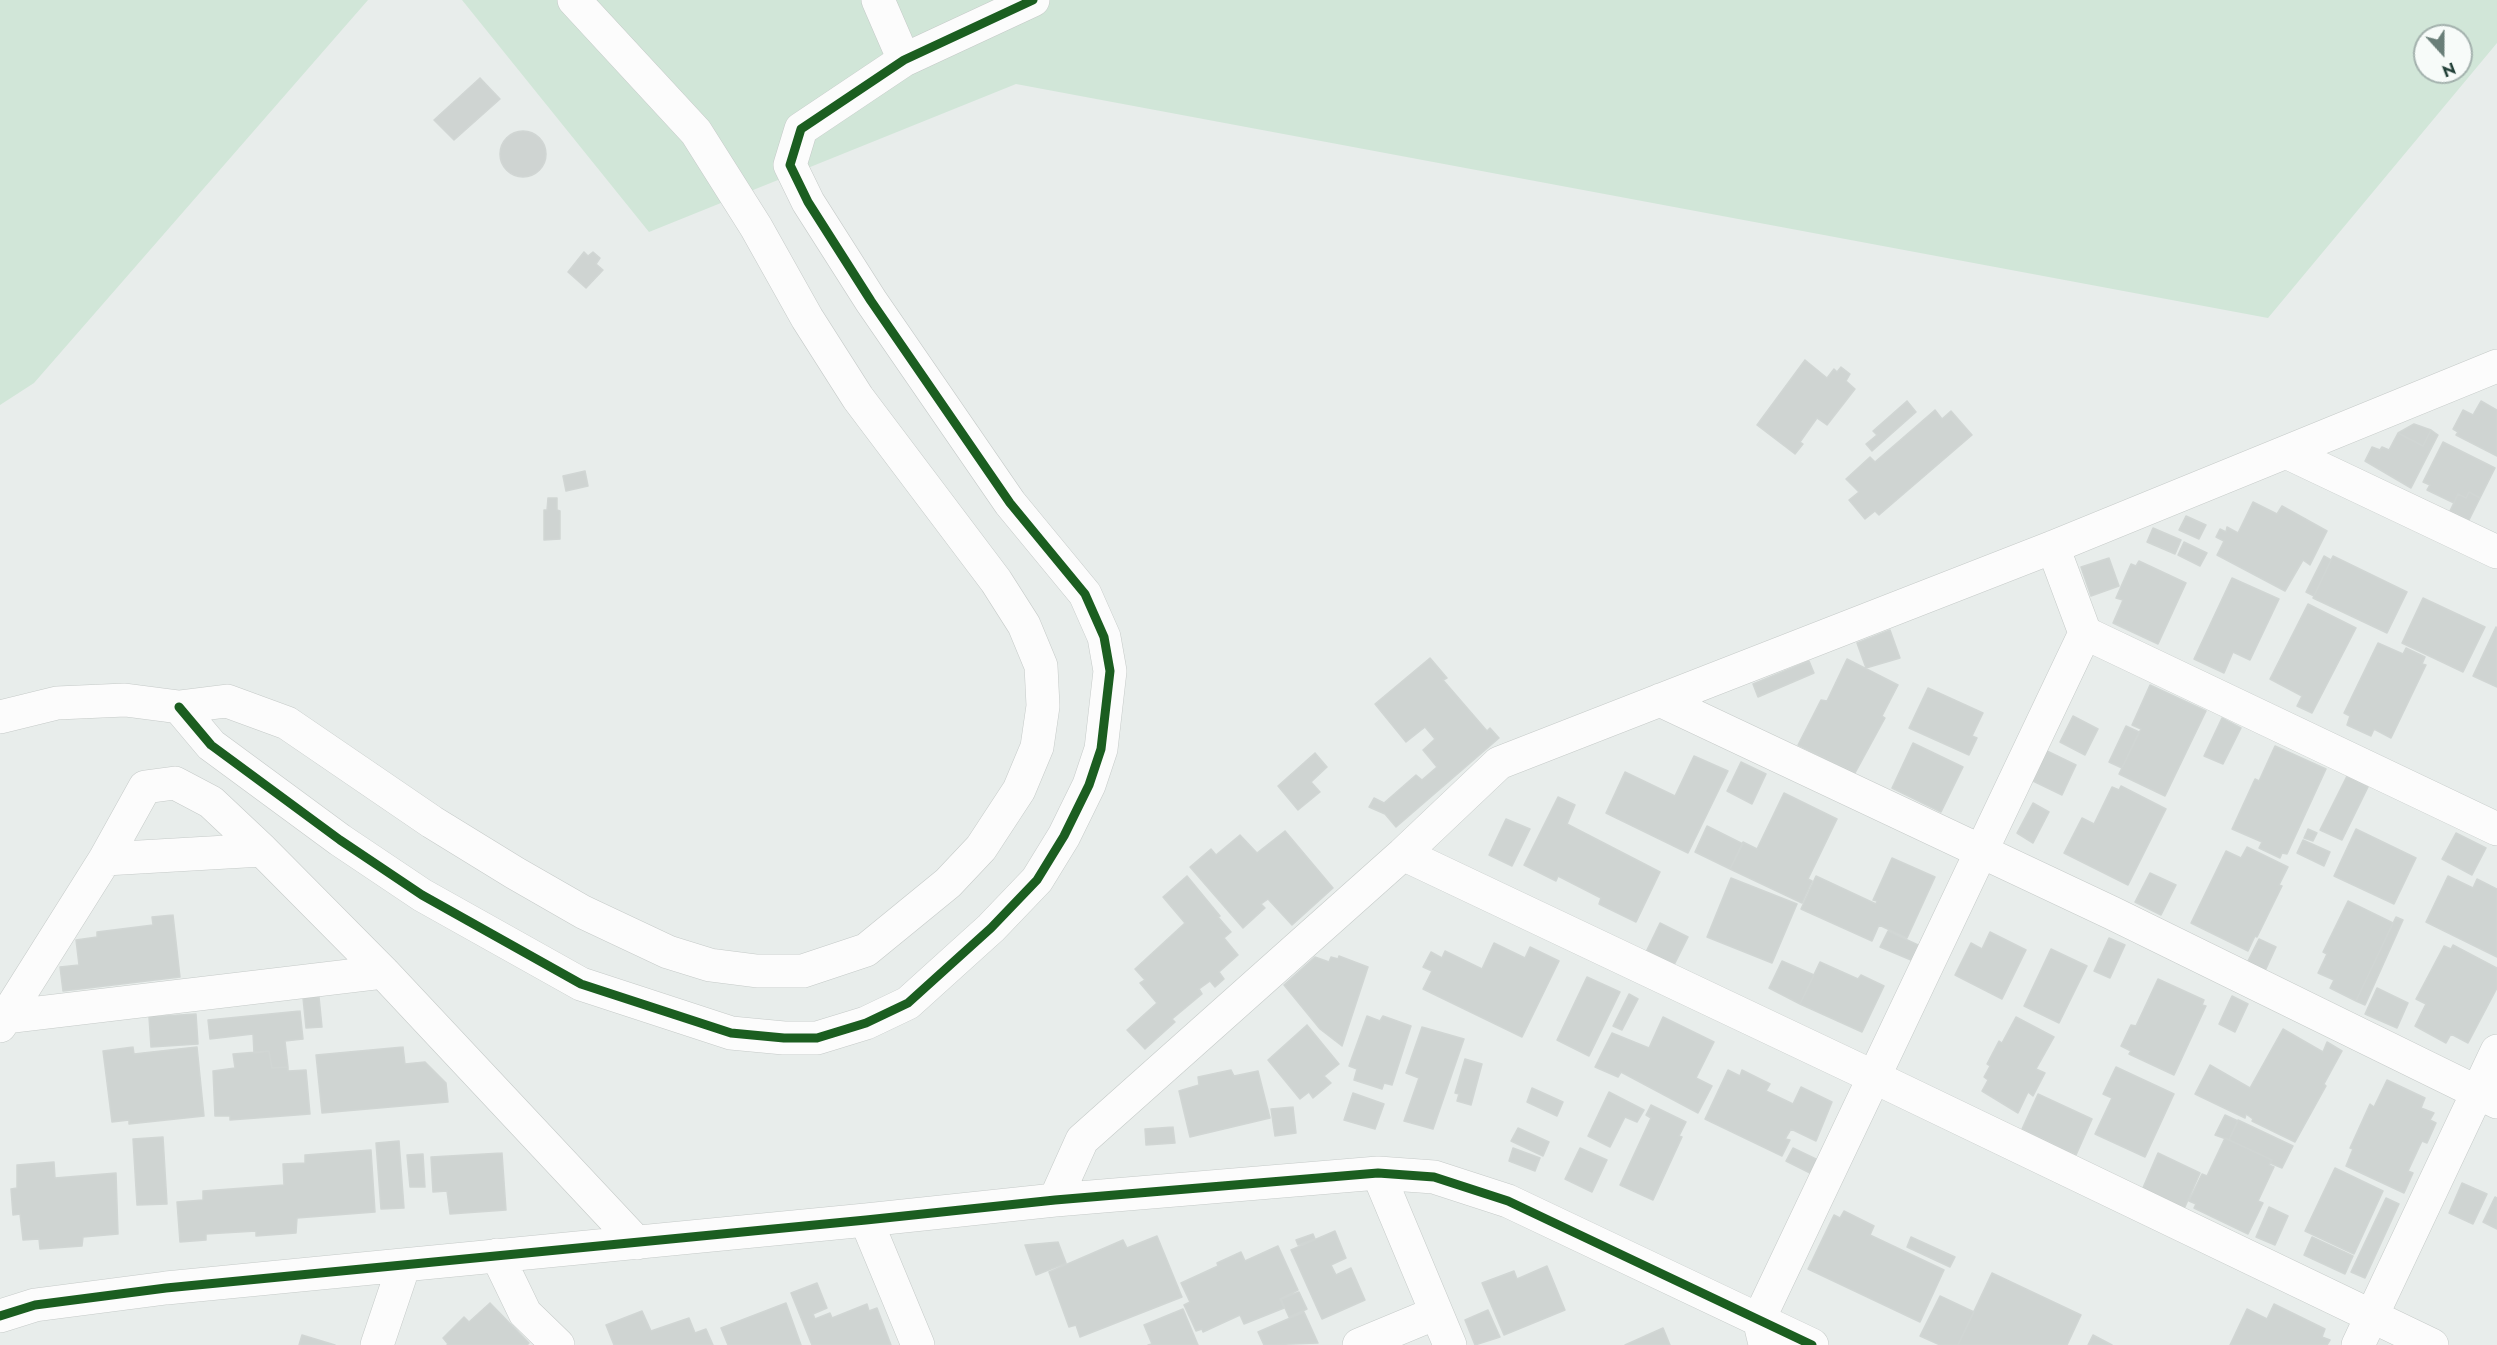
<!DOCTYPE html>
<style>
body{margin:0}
#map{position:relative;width:2497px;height:1345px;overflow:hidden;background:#e8edeb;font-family:Jost,sans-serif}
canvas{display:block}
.north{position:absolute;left:2413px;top:24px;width:60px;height:60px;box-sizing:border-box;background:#f7fbf9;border:2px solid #a3b1ad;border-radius:50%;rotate:159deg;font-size:16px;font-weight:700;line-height:24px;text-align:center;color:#24423a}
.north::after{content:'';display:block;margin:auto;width:21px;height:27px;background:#697e78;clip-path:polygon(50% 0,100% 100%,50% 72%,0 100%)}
</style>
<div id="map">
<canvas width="2497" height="1345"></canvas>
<div class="north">N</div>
</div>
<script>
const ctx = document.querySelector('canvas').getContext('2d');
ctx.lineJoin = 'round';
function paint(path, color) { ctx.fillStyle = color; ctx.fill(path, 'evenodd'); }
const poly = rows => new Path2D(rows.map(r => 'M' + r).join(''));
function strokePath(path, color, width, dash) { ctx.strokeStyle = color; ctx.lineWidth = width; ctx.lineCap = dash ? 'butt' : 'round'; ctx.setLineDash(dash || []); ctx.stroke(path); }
paint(poly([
 [0,0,368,0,34,383,0,405],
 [462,0,2497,0,2497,43,2268,318,1016,84,649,232],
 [2425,36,2461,36,2461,72,2425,72]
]), '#d1e6d8');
const building = poly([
 [480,78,500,99,454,140,434,120,480,78],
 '500 154a23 23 0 1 1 46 0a23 23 0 1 1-46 0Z',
 [584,252,588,256,593,252,600,258,596,264,603,270,586,288,568,272,584,252],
 [1805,360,1827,378,1834,369,1837,372,1841,367,1850,374,1846,381,1855,389,1827,425,1817,418,1800,442,1803,444,1795,454,1757,425,1805,360],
 [1907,401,1916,412,1872,451,1866,444,1877,435,1873,431,1907,401],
 [2481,401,2497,410,2497,456,2456,435,2458,432,2453,429,2463,410,2473,415,2481,401],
 [1935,410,1942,419,1951,411,1972,435,1879,515,1875,511,1865,519,1849,500,1859,492,1846,479,1870,457,1875,462,1935,410],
 [2414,424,2431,430,2423,446,2398,433,2414,424],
 [2431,430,2438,435,2411,488,2365,461,2372,447,2380,450,2382,447,2389,450,2398,433,2423,446,2431,430],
 [2443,442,2495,468,2480,498,2469,492,2466,498,2458,494,2454,503,2427,490,2430,485,2423,482,2443,442],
 [585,471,588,486,566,491,563,476,585,471],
 [2469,492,2480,498,2469,520,2450,511,2458,494,2466,498,2469,492],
 [548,498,557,498,557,510,560,511,560,539,544,540,544,510,547,510,548,498],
 [2253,502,2277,514,2282,506,2327,531,2310,565,2303,560,2285,591,2217,555,2224,541,2216,537,2220,529,2226,532,2227,527,2238,533,2253,502],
 [2186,516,2206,525,2199,539,2179,530,2186,516],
 [2153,528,2181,540,2175,554,2147,542,2153,528],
 [2184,542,2207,553,2200,566,2178,555,2184,542],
 [2324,556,2331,560,2314,596,2306,592,2324,556],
 [2333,556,2407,592,2387,633,2313,598,2333,556],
 [2109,558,2119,586,2091,596,2081,567,2109,558],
 [2139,561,2186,583,2158,644,2113,623,2123,600,2116,598,2131,564,2136,566,2139,561],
 [2232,578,2279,599,2250,660,2233,652,2224,673,2194,659,2232,578],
 [2423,598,2485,627,2463,672,2402,643,2423,598],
 [2308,604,2356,628,2312,713,2297,706,2302,696,2270,679,2308,604],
 [2496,627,2497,628,2497,687,2473,676,2496,627],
 [1890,630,1900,658,1866,668,1857,643,1890,630],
 [2378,643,2403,654,2406,648,2425,657,2422,664,2426,665,2391,738,2374,729,2371,736,2347,725,2350,716,2344,713,2378,643],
 [1430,658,1447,678,1443,680,1487,731,1490,728,1499,738,1396,827,1385,814,1369,807,1374,798,1384,803,1416,775,1422,780,1437,767,1423,750,1435,739,1425,727,1406,742,1375,704,1430,658],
 [1847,659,1898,685,1882,716,1885,718,1855,773,1798,745,1821,700,1827,701,1847,659],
 [1809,661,1814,673,1758,697,1753,684,1809,661],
 [2150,685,2206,711,2165,796,2119,774,2141,729,2132,725,2150,685],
 [1928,688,1983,713,1972,736,1977,738,1969,755,1909,728,1928,688],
 [2073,716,2098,729,2085,755,2060,742,2073,716],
 [2222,718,2241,728,2223,764,2204,756,2222,718],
 [2126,726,2139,732,2122,768,2109,762,2126,726],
 [1913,743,1963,767,1941,812,1892,788,1913,743],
 [2275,746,2326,769,2287,854,2282,853,2280,858,2259,848,2262,842,2232,829,2255,779,2259,781,2275,746],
 [2047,751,2076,765,2062,795,2033,781,2047,751],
 [1315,753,1327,767,1311,782,1320,792,1298,810,1278,786,1315,753],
 [1694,756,1728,771,1688,853,1606,813,1625,772,1675,796,1694,756],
 [1741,762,1766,774,1752,804,1727,791,1741,762],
 [2347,776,2368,787,2342,840,2320,830,2347,776],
 [2121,786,2166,809,2128,885,2064,853,2082,818,2094,824,2112,787,2119,790,2121,786],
 [1784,793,1837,819,1808,879,1812,881,1802,903,1730,869,1743,842,1757,849,1784,793],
 [1558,797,1575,805,1567,824,1660,872,1636,922,1599,904,1601,898,1558,876,1556,881,1524,865,1558,797],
 [2033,803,2049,812,2033,843,2017,833,2033,803],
 [1506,819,1530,829,1512,866,1489,855,1506,819],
 [1707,826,1743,844,1730,869,1695,852,1707,826],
 [2308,829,2317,833,2313,841,2304,838,2308,829],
 [2356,829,2416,858,2394,904,2334,876,2356,829],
 [1285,831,1333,888,1292,925,1268,899,1261,904,1265,908,1243,928,1190,867,1211,849,1216,855,1240,835,1257,853,1285,831],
 [2456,833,2486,848,2472,875,2442,859,2456,833],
 [2303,840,2330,852,2324,866,2297,853,2303,840],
 [2247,847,2288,867,2279,885,2282,886,2257,937,2255,936,2248,951,2191,923,2226,851,2241,858,2247,847],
 [1892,858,1935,877,1907,938,1879,925,1872,941,1801,909,1816,876,1876,904,1877,901,1873,900,1892,858],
 [2150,873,2176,885,2161,915,2135,902,2150,873],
 [1187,876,1220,916,1218,917,1231,932,1224,938,1238,955,1219,972,1224,979,1215,987,1210,981,1199,989,1202,994,1172,1019,1175,1022,1145,1049,1127,1030,1157,1003,1140,983,1145,980,1135,969,1185,923,1163,897,1187,876],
 [2448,876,2473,888,2477,879,2497,889,2497,957,2426,922,2448,876],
 [1731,878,1797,904,1772,963,1707,937,1731,878],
 [2348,901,2393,923,2356,1001,2330,988,2334,980,2318,973,2327,954,2323,952,2348,901],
 [173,915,180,977,63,991,60,967,79,965,76,940,97,937,97,932,153,925,152,917,173,915],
 [2396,917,2403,920,2365,1005,2356,1001,2396,917],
 [1660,923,1688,937,1674,965,1646,952,1660,923],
 [1888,931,1918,945,1911,960,1880,947,1888,931],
 [1990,932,2026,950,2002,999,1955,975,1971,943,1982,949,1990,932],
 [2109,938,2125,945,2110,978,2094,971,2109,938],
 [2259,939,2276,947,2265,971,2247,963,2259,939],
 [1494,943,1525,958,1530,947,1559,961,1522,1037,1423,989,1432,971,1423,967,1431,952,1442,958,1445,951,1482,969,1494,943],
 [2453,945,2497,968,2497,988,2468,1043,2451,1034,2446,1043,2415,1026,2426,1004,2416,999,2444,946,2451,949,2453,945],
 [2051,949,2087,966,2059,1023,2024,1006,2051,949],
 [1339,956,1368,967,1342,1046,1320,1029,1284,985,1315,957,1329,962,1331,957,1338,959,1339,956],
 [1782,961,1814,975,1800,1004,1769,988,1782,961],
 [1820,962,1858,979,1861,975,1884,986,1862,1032,1800,1004,1820,962],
 [1587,977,1620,992,1589,1056,1557,1040,1587,977],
 [2158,979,2204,1000,2202,1005,2206,1006,2174,1075,2129,1054,2131,1051,2121,1046,2131,1025,2136,1026,2158,979],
 [2377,988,2408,1003,2397,1028,2365,1014,2377,988],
 [1629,994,1638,999,1622,1030,1613,1026,1629,994],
 [2232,996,2248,1004,2235,1032,2219,1024,2232,996],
 [319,997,322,1027,306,1028,303,998,319,997],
 [300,1011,303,1039,285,1041,288,1067,272,1068,269,1051,254,1053,253,1034,210,1039,208,1020,300,1011],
 [196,1014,198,1044,151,1047,149,1017,196,1014],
 [1367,1016,1380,1021,1383,1016,1411,1026,1392,1085,1384,1083,1382,1089,1354,1080,1357,1069,1349,1066,1367,1016],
 [1663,1017,1714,1042,1696,1078,1712,1086,1698,1113,1621,1072,1618,1077,1595,1067,1612,1033,1649,1048,1663,1017],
 [2016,1017,2054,1037,2036,1069,2045,1073,2033,1096,2028,1092,2018,1113,1982,1091,1988,1080,1984,1077,1990,1066,1987,1064,1999,1041,2002,1043,2016,1017],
 [1307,1025,1339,1064,1324,1076,1331,1083,1313,1098,1309,1092,1300,1099,1268,1060,1307,1025],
 [1422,1027,1464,1039,1433,1129,1404,1121,1419,1078,1406,1073,1422,1027],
 [2283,1029,2323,1052,2327,1042,2342,1051,2324,1084,2326,1086,2295,1142,2252,1121,2253,1119,2246,1114,2245,1118,2195,1094,2210,1065,2250,1088,2283,1029],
 [133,1047,134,1054,197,1047,204,1116,129,1124,129,1120,112,1122,103,1051,133,1047],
 [403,1047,405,1064,425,1062,446,1083,448,1102,322,1113,316,1055,403,1047],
 [269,1051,272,1068,288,1067,288,1071,306,1070,310,1114,230,1120,230,1116,215,1116,213,1071,235,1068,233,1054,269,1051],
 [1465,1059,1482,1064,1471,1105,1457,1101,1459,1094,1455,1093,1465,1059],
 [2116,1067,2174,1094,2145,1157,2095,1134,2112,1098,2103,1094,2116,1067],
 [1231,1070,1234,1076,1258,1071,1270,1118,1190,1137,1179,1091,1199,1085,1198,1077,1231,1070],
 [1728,1070,1740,1076,1742,1070,1770,1084,1766,1091,1793,1104,1801,1087,1832,1102,1816,1141,1791,1129,1785,1139,1790,1140,1782,1156,1705,1119,1728,1070],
 [2387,1080,2425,1098,2421,1108,2434,1113,2430,1120,2436,1123,2427,1143,2422,1141,2408,1171,2413,1173,2404,1193,2346,1166,2353,1149,2350,1148,2370,1104,2374,1107,2387,1080],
 [1532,1088,1563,1102,1557,1116,1527,1102,1532,1088],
 [1609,1092,1644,1110,1637,1122,1625,1117,1610,1147,1588,1136,1609,1092],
 [1353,1093,1384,1104,1375,1129,1344,1120,1353,1093],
 [2038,1094,2092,1119,2076,1155,2022,1129,2038,1094],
 [1651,1105,1686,1122,1679,1136,1682,1137,1653,1200,1620,1185,1651,1118,1646,1115,1651,1105],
 [1293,1107,1296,1133,1275,1136,1271,1109,1293,1107],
 [2225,1115,2238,1121,2229,1140,2215,1135,2225,1115],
 [2238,1120,2293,1146,2282,1168,2270,1163,2272,1160,2229,1140,2238,1120],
 [1173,1127,1175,1143,1146,1145,1145,1129,1173,1127],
 [1518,1128,1549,1142,1543,1156,1511,1141,1518,1128],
 [163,1137,167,1204,137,1205,133,1139,163,1137],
 [2225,1138,2272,1160,2269,1165,2274,1167,2258,1201,2263,1203,2248,1234,2194,1208,2196,1204,2189,1201,2202,1174,2207,1176,2225,1138],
 [399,1141,404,1208,381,1209,376,1143,399,1141],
 [1513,1148,1540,1158,1535,1171,1509,1161,1513,1148],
 [1580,1148,1607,1160,1592,1192,1565,1179,1580,1148],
 [1793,1148,1818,1160,1812,1174,1786,1161,1793,1148],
 [371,1150,375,1212,297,1218,296,1233,256,1236,256,1231,206,1234,206,1240,180,1242,177,1202,203,1200,203,1191,284,1185,283,1164,305,1163,305,1155,371,1150],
 [502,1153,506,1210,450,1214,447,1191,433,1192,431,1157,502,1153],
 [2158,1153,2200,1173,2184,1209,2142,1190,2158,1153],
 [423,1154,425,1187,410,1187,407,1155,423,1154],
 [54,1162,55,1178,116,1173,118,1234,83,1237,82,1246,40,1249,39,1239,23,1240,20,1214,13,1215,11,1189,17,1188,17,1165,54,1162],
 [2335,1168,2383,1191,2354,1254,2305,1231,2335,1168],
 [2462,1183,2487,1194,2473,1224,2449,1213,2462,1183],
 [2495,1197,2497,1198,2497,1229,2483,1222,2495,1197],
 [2386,1198,2399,1204,2365,1278,2351,1272,2386,1198],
 [2269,1207,2288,1216,2275,1245,2256,1237,2269,1207],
 [1844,1211,1874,1226,1870,1235,1944,1270,1920,1322,1808,1269,1834,1215,1840,1218,1844,1211],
 [1335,1231,1346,1258,1331,1265,1336,1275,1351,1268,1365,1300,1322,1319,1291,1250,1335,1231],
 [1313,1234,1315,1239,1298,1245,1296,1240,1313,1234],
 [1157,1236,1182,1297,1080,1337,1076,1325,1069,1327,1049,1272,1123,1240,1127,1248,1157,1236],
 [1911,1237,1955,1257,1950,1267,1907,1247,1911,1237],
 [2312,1237,2353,1256,2345,1274,2304,1255,2312,1237],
 [1058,1242,1066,1263,1036,1275,1025,1245,1058,1242],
 [1278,1246,1298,1290,1280,1299,1284,1308,1244,1324,1240,1315,1203,1332,1202,1329,1196,1331,1184,1305,1190,1302,1181,1283,1218,1266,1217,1263,1241,1252,1245,1261,1278,1246],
 [1547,1266,1565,1310,1504,1335,1482,1283,1514,1271,1517,1279,1547,1266],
 [1992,1273,2081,1315,2067,1345,1958,1345,1992,1273],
 [817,1283,827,1308,813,1314,815,1319,830,1313,832,1318,867,1304,869,1311,877,1308,891,1345,812,1345,791,1293,817,1283],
 [1299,1292,1307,1309,1289,1317,1281,1299,1299,1292],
 [1940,1296,1974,1312,1958,1345,1940,1345,1920,1336,1940,1296],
 [490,1303,529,1343,527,1345,447,1345,448,1344,443,1338,464,1317,469,1322,490,1303],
 [786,1303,801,1345,728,1345,721,1328,786,1303],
 [2274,1304,2325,1329,2322,1337,2330,1340,2327,1345,2230,1345,2247,1309,2267,1319,2274,1304],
 [1183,1309,1198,1345,1148,1345,1152,1344,1144,1325,1183,1309],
 [1488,1310,1500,1337,1475,1345,1465,1320,1488,1310],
 [642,1311,651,1331,689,1318,695,1333,706,1329,713,1345,614,1345,606,1325,642,1311],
 [1304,1312,1318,1343,1264,1345,1258,1332,1304,1312],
 [1663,1328,1670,1345,1625,1345,1663,1328],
 [302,1335,335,1345,299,1345,302,1335],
 [2093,1335,2112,1345,2088,1345,2093,1335]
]);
paint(building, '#cfd4d2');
strokePath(building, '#d1d6d4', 1.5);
const minor = poly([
 [878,0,904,60],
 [2286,452,2497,552],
 [2053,547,2085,633,2497,829],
 [1660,700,2112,913,2497,1102],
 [179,707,211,745,340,840,422,895,581,984,731,1033,784,1038,817,1038,866,1023,908,1003,991,928,1037,880,1064,836,1089,785,1101,749,1110,671,1104,637,1085,594,1010,503,871,301,808,202,790,165,801,129,904,60,1033,0],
 [0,717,57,703,125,700,179,707,227,701,287,723,432,822,515,873,583,912,668,952,710,965,757,971,803,971,866,950,948,883,981,848,1019,790,1037,747,1043,706,1041,666,1024,625,996,581,858,398,807,318,756,227,696,132,574,0],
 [1403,854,1874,1077,2432,1345],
 [105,859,262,850],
 [5,1017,383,972],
 [0,1026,105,859,145,787,175,783,211,802,262,850,383,972,637,1243],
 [1378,1173,1450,1345],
 [1055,1200,1082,1140,1403,854,1499,763,2053,547,2497,366],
 [866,1220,918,1345],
 [497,1255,525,1313,558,1345],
 [0,1316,35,1305,166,1288,866,1220,1055,1200,1378,1173,1434,1177,1508,1201,1812,1345],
 [1764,1340,1759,1319,2085,633],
 [377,1345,404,1265],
 [1359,1345,1436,1313],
 [2358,1345,2497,1051]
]);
strokePath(minor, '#c5cac8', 34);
strokePath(minor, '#fcfcfc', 33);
strokePath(poly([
 [179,707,211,745,340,840,422,895,581,984,731,1033,784,1038,817,1038,866,1023,908,1003,991,928,1037,880,1064,836,1089,785,1101,749,1110,671,1104,637,1085,594,1010,503,871,301,808,202,790,165,801,129,904,60,1033,0],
 [0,1316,35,1305,166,1288,866,1220,1055,1200,1378,1173,1434,1177,1508,1201,1812,1345]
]), '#1b5e20', 9);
</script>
